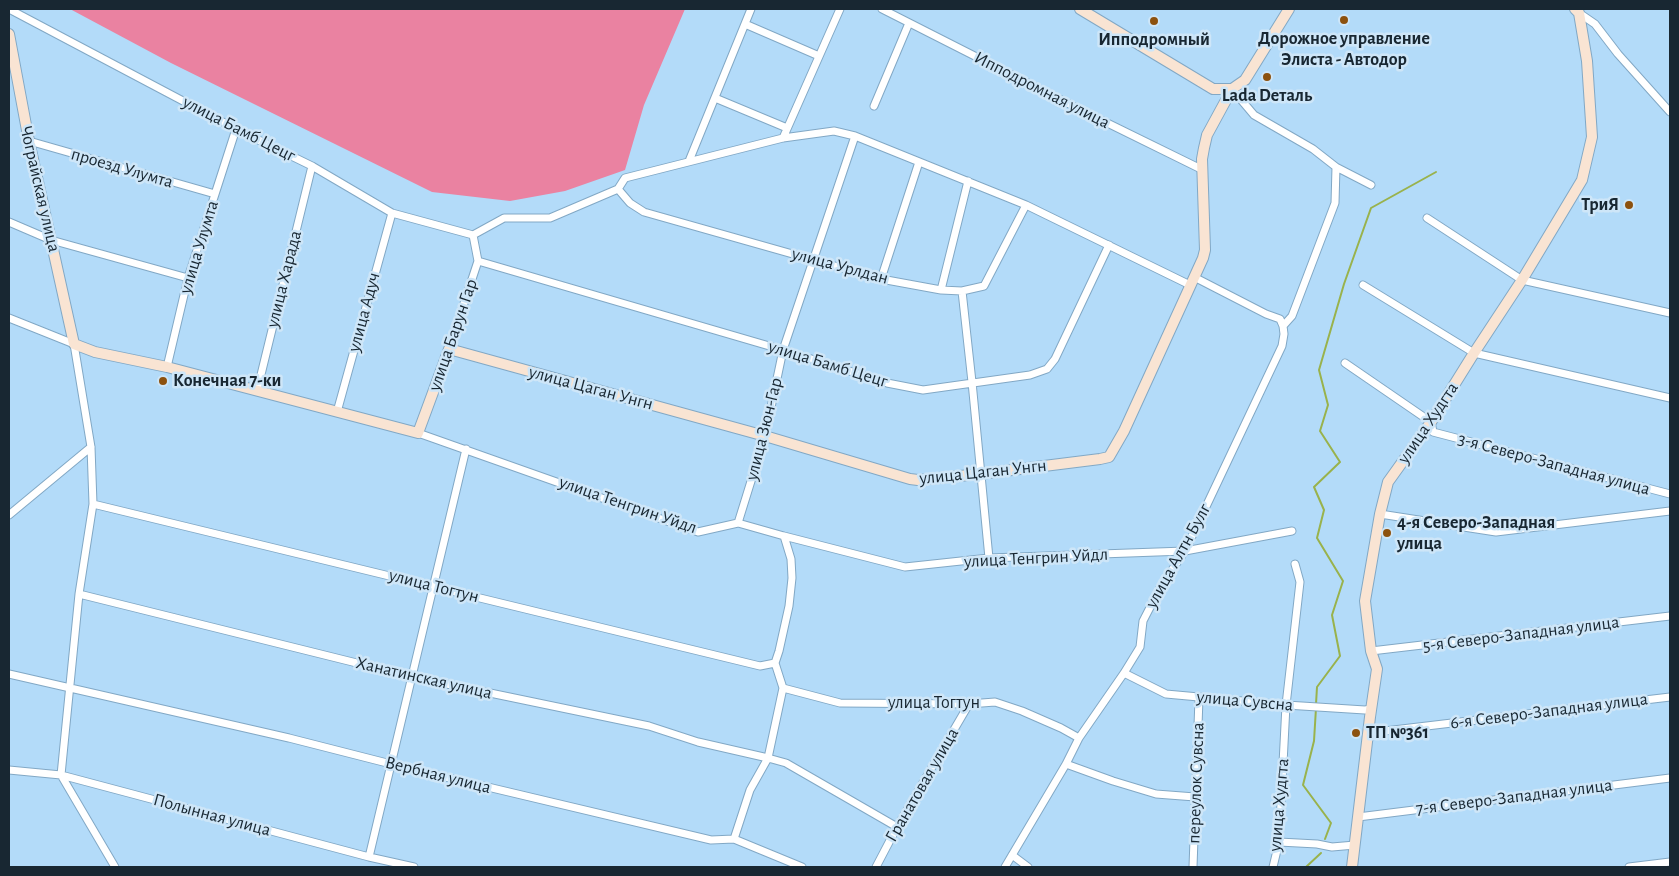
<!DOCTYPE html>
<meta charset="utf-8">
<style>
body{margin:0}
#map{position:relative;width:1679px;height:876px;overflow:hidden;background:#b3dbf9;font-family:"Alegreya Sans",sans-serif}
canvas{display:block}
.frame{position:absolute;inset:0;border:10px solid #182732;pointer-events:none}
</style>
<div id="map">
<canvas width="1679" height="876"></canvas>
<div class="frame"></div>
</div>
<script>
const ctx = document.querySelector('canvas').getContext('2d');
ctx.lineJoin = 'round';
function paint(path, color) { ctx.fillStyle = color; ctx.fill(path, 'evenodd'); }
const poly = rows => new Path2D(rows.map(r => 'M' + r).join(''));
function strokePath(path, color, width, dash) { ctx.strokeStyle = color; ctx.lineWidth = width; ctx.lineCap = dash ? 'butt' : 'round'; ctx.setLineDash(dash || []); ctx.stroke(path); }
function drawText(font, color, halo, rows, align = 'center') {
  ctx.font = font + ' "Alegreya Sans",sans-serif'; ctx.lineWidth = 5; ctx.setLineDash([]); ctx.textBaseline = 'middle'; ctx.strokeStyle = halo; ctx.fillStyle = color; for (const [text, x, y, turn = 0] of rows) {
    ctx.save(); ctx.translate(x, y); ctx.rotate((+turn || 0) * Math.PI / 180); ctx.textAlign = isNaN(turn) ? turn : align; if (halo) ctx.strokeText(text, 0, 0); ctx.fillText(text, 0, 0); ctx.restore();
  }
}
paint(poly([
 [70,9,685,9,644,105,625,170,565,191,510,201,432,192,171,63]
]), '#ea82a1');
strokePath(poly([
 [1316,704,1317,687,1340,656,1332,615,1343,581,1317,538,1324,510,1314,487,1340,462,1320,431,1328,405,1319,370,1344,284,1371,208,1436,172],
 [1316,708,1314,741,1303,785,1331,823,1325,839],
 [1306,867,1321,853]
]), '#99b24c', 2);
const street = poly([
 [9,9,236,129,312,166,392,213,473,235],
 [882,9,1087,113,1203,170],
 [1579,13,1595,24,1618,54,1670,112],
 [745,24,819,56],
 [1232,89,1254,115,1313,149,1336,167,1335,203,1292,316,1283,326],
 [715,98,787,128],
 [874,106,909,23],
 [783,138,840,9],
 [29,141,215,194],
 [689,161,751,9],
 [1336,167,1371,185],
 [618,189,630,203,644,212,881,279,941,290,962,291,984,286,1026,205],
 [1427,218,1522,280,1670,313],
 [9,222,51,240,188,278],
 [473,235,504,218,550,218,618,189,625,178,783,138,834,131,855,136,1026,205,1190,285],
 [478,261,783,350,887,383,923,390,1030,375,1047,369,1055,359,1109,245],
 [881,279,919,162],
 [1363,285,1474,353,1670,398],
 [941,290,968,181],
 [962,291,972,382,989,558],
 [9,318,74,344,91,447,93,504,79,594,61,775,115,867],
 [449,349,478,261,473,235],
 [1345,363,1431,422,1433,432,1670,494],
 [167,367,188,278,236,129],
 [257,391,312,166],
 [337,412,392,213],
 [418,433,698,532,738,523,784,536,905,567,989,558,1185,551,1292,531],
 [93,504,760,666,775,663],
 [1380,514,1496,532,1670,511],
 [9,515,91,447],
 [738,523,765,436,783,350,855,136],
 [79,594,413,677,649,726,698,742,768,758,786,763,897,827],
 [1371,651,1670,616],
 [1124,673,1166,694,1286,705,1365,710,1371,709],
 [9,674,289,738,391,764,711,840,734,839,802,867],
 [783,688,840,703,969,704,995,702,1022,711,1061,728,1079,738],
 [1368,733,1670,697],
 [1066,764,1113,781,1156,794,1195,797],
 [9,770,61,775,369,857,414,867],
 [1358,817,1670,778],
 [734,839,750,790,768,758,783,688,775,663,779,651,789,606,792,578,791,559,784,536],
 [1279,842,1317,844,1332,847,1355,845],
 [1012,855,1028,867],
 [369,857,466,449],
 [876,867,897,827,969,704],
 [1005,867,1066,764,1079,738,1124,673,1140,647,1143,621,1161,586,1185,551,1282,346,1284,334,1283,326,1280,319,1266,314,1194,277],
 [1193,867,1199,698],
 [1273,867,1279,842,1286,705,1300,582,1295,564],
 [1629,867,1670,862]
]);
const secondary = poly([
 [1080,9,1213,89,1232,89,1245,80,1289,9],
 [9,34,29,141,74,344,95,352,167,367,418,433,449,349,765,436,910,479,918,480,980,474,1100,459,1109,457,1124,431,1203,258,1205,250,1202,159,1204,148,1207,135,1232,89],
 [1352,867,1370,717,1377,669,1371,651,1365,601,1380,514,1388,482,1431,422,1474,353,1522,280,1582,180,1592,137,1587,61,1579,13,1575,9]
]);
strokePath(street, '#82a8c5', 9);
strokePath(secondary, '#82a8c5', 12);
strokePath(street, '#fff', 7);
strokePath(secondary, '#f9e4d3', 10);
for (const [x, y, r, color] of [
 [1344,20,5,"#8c510e"],
 [1154,21,5,"#8c510e"],
 [1267,77,5,"#8c510e"],
 [1629,205,5,"#8c510e"],
 [163,381,5,"#8c510e"],
 [1387,533,5,"#8c510e"],
 [1356,733,5,"#8c510e"]
]) { const dot = new Path2D(); dot.arc(x, y, r, 0, 2 * Math.PI); ctx.fillStyle = color; ctx.fill(dot); strokePath(dot, '#cee6f8', 2); }
drawText('bold 18px', '#182732', '#cee6f8', [
 ["Дорожное управление",1344,39],
 ["Элиста - Автодор",1344,60],
 ["Ипподромный",1154,40],
 ["Lada Dеталь",1267,96],
 ["ТриЯ",1619,205,"right"],
 ["Конечная 7-ки",173,381,"left"],
 ["4-я Северо-Западная",1397,523,"left"],
 ["улица",1397,544,"left"],
 ["ТП №361",1366,733,"left"]
]);
drawText('18px', '#182732', '#cee6f8', [
 ["Ипподромная улица",1042,90,27],
 ["улица Бамб Цецг",239,129,27],
 ["проезд Улумта",122,168,16],
 ["Чограйская улица",40,189,77],
 ["улица Улумта",199,247,-73],
 ["улица Урлдан",840,266,15],
 ["улица Харада",284,279,-76],
 ["улица Адуч",364,312,-75],
 ["улица Барун Гар",453,335,-71],
 ["улица Бамб Цецг",828,364,17],
 ["улица Цаган Унгн",591,388,15],
 ["улица Худгта",1428,423,-56],
 ["улица Зюн-Гар",764,429,-76],
 ["3-я Северо-Западная улица",1554,464,15],
 ["улица Цаган Унгн",983,472,-6],
 ["улица Тенгрин Уйдл",628,505,19],
 ["улица Алтн Булг",1178,556,-61],
 ["улица Тенгрин Уйдл",1036,558,-3],
 ["улица Тогтун",434,586,14],
 ["5-я Северо-Западная улица",1521,634,-7],
 ["Ханатинская улица",424,678,13],
 ["улица Сувсна",1245,701,5],
 ["улица Тогтун",934,703],
 ["6-я Северо-Западная улица",1549,711,-7],
 ["Вербная улица",438,775,14],
 ["переулок Сувсна",1196,783,-88],
 ["Гранатовая улица",922,785,-60],
 ["7-я Северо-Западная улица",1514,797,-7],
 ["улица Худгта",1279,805,-85],
 ["Полынная улица",212,815,15]
]);
</script>
